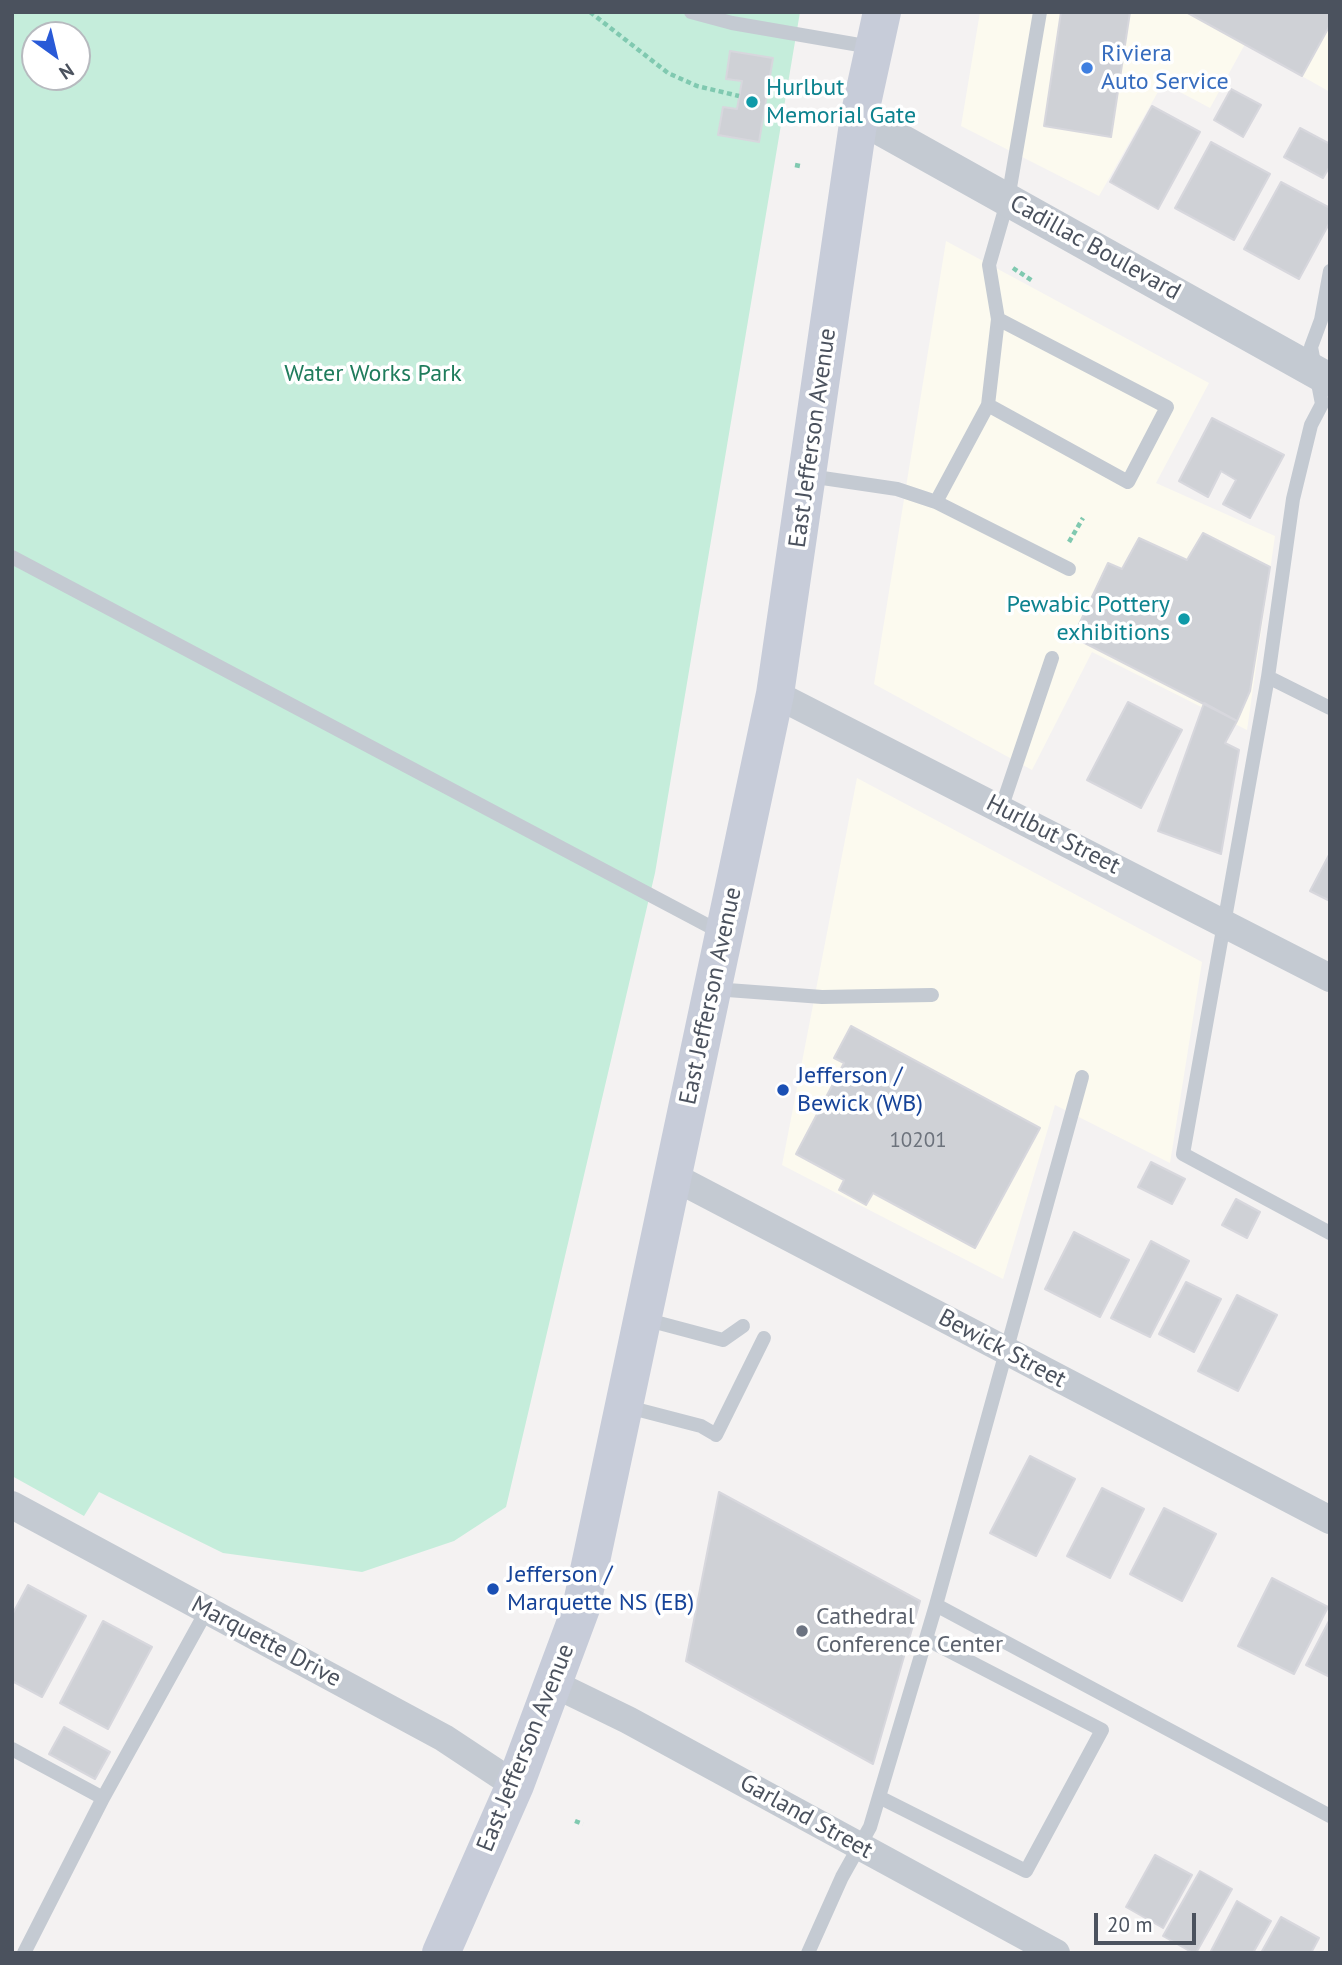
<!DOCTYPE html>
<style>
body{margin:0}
#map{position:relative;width:1342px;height:1965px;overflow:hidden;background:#f4f2f2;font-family:"PT Sans",sans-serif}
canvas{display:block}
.frame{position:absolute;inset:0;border:14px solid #4b525e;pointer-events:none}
.north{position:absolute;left:21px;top:21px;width:70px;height:70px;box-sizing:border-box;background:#fff;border:2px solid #b7babf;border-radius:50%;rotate:146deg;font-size:19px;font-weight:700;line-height:28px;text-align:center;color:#4b525e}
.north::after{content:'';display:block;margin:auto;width:24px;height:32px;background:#295ad7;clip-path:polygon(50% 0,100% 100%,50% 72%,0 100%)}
.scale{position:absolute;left:1094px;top:1913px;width:102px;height:32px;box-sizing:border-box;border:4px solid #4b525e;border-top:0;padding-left:9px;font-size:21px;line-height:24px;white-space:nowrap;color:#4b525e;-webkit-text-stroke:5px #fff;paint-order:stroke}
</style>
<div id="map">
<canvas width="1342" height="1965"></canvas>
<div class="frame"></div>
<div class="north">N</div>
<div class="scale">20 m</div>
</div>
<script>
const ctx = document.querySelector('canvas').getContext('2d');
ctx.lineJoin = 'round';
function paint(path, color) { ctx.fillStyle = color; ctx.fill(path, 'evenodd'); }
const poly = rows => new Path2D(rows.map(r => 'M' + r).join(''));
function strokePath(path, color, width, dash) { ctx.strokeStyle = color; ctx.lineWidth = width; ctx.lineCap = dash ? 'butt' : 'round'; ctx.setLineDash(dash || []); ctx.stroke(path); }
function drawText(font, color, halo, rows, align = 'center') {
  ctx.font = font + ' "PT Sans",sans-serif'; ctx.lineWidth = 7; ctx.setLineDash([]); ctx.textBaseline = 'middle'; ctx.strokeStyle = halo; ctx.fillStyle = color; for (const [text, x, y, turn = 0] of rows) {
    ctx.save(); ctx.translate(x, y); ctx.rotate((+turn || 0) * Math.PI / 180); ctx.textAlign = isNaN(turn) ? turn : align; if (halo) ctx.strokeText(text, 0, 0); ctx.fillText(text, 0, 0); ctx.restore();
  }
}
paint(poly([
 [980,12,1330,12,1330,92,1245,44,1210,108,1163,83,1099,196,961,126],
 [946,241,1209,383,1156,483,1275,536,1247,730,1092,652,1032,770,874,684],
 [857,778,1202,962,1170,1163,1055,1105,1003,1279,782,1165]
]), '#fcfaef');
paint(poly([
 [12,12,800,12,655,873,506,1507,454,1541,362,1572,223,1553,99,1492,84,1516,12,1476],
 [35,35,77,35,77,77,35,77]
]), '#c5eddb');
const building = poly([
 [1061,12,1130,12,1111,137,1044,126,1061,12],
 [1186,12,1330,12,1330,25,1302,76,1186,12],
 [730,51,773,58,759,142,718,135,723,107,737,109,742,81,726,79,730,51],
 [1231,89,1261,105,1243,137,1214,120,1231,89],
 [1152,106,1200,132,1158,209,1110,182,1152,106],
 [1300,128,1330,144,1330,166,1323,178,1284,157,1300,128],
 [1211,142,1270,174,1234,240,1175,208,1211,142],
 [1281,182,1330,208,1330,222,1299,279,1244,249,1281,182],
 [1212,418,1284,455,1250,518,1223,504,1236,480,1221,471,1208,497,1179,481,1212,418],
 [1203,533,1270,567,1250,691,1237,721,1073,637,1108,563,1122,569,1139,538,1187,560,1203,533],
 [1128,702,1182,730,1141,808,1087,780,1128,702],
 [1204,703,1237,721,1225,743,1239,750,1221,854,1158,831,1204,703],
 [1330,853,1330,901,1310,891,1330,853],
 [851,1026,1040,1128,975,1248,873,1193,866,1205,839,1190,844,1180,796,1154,844,1063,834,1058,851,1026],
 [1151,1162,1185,1179,1172,1204,1138,1187,1151,1162],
 [1236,1199,1260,1212,1247,1238,1222,1225,1236,1199],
 [1074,1232,1129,1260,1100,1317,1045,1289,1074,1232],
 [1151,1241,1189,1261,1150,1337,1111,1318,1151,1241],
 [1186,1282,1221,1299,1194,1352,1159,1334,1186,1282],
 [1237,1295,1277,1315,1238,1391,1198,1371,1237,1295],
 [1030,1456,1075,1479,1036,1556,990,1533,1030,1456],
 [1102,1488,1144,1509,1110,1578,1067,1556,1102,1488],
 [719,1492,920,1601,873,1764,686,1661,719,1492],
 [1164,1508,1216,1534,1182,1601,1130,1574,1164,1508],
 [1272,1578,1328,1607,1294,1674,1238,1646,1272,1578],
 [28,1585,86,1616,42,1697,12,1681,12,1615,28,1585],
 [1330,1619,1330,1677,1306,1665,1330,1619],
 [103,1621,152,1647,108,1729,60,1703,103,1621],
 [64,1727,110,1752,95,1779,49,1754,64,1727],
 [1155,1855,1192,1875,1163,1928,1126,1907,1155,1855],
 [1200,1871,1232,1889,1196,1953,1193,1953,1163,1936,1200,1871],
 [1237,1901,1271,1921,1253,1953,1210,1953,1237,1901],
 [1281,1917,1319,1938,1311,1953,1261,1953,1281,1917]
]);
paint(building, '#cfd1d6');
strokePath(building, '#d7d7dd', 2);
strokePath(poly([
 [590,12,668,73,697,86,739,96],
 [795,165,800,166],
 [1013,268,1034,282],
 [1069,542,1083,518],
 [575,1821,583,1824]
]), '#80c9b0', 4.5, [5, 3.5]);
strokePath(poly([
 [691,12,732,23,871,47],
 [1330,271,1321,320,1311,347,1322,404,1311,425,1293,499,1268,677,1183,1154,1330,1233],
 [998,319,989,265,1008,199,1040,12],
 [809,476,897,489,936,502,1069,569],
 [936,502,988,405,1128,482,1167,407,998,319,988,405],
 [12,557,722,933],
 [1268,677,1330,708],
 [1001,809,1052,658],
 [714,989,822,997,932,995],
 [644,1319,723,1340,743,1326],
 [624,1406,701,1426,713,1433],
 [716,1435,764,1338],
 [936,1605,1330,1816],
 [12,1749,103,1798],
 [879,1797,1026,1871,1102,1730,926,1639],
 [24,1953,103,1798,207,1610],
 [808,1953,842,1877,870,1827,936,1605,1082,1077]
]), '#c4cad2', 14);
strokePath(poly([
 [775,694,1330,978],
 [674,1177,1330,1520],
 [12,1505,444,1738,515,1785],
 [554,1684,628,1720,1056,1953]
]), '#c4cad2', 28);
strokePath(poly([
 [859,117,1330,380]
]), '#c4cad2', 33);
strokePath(poly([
 [441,1953,515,1785,581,1608,775,694,859,117,882,12]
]), '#c7ccd9', 38);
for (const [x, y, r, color] of [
 [1087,68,7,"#3f7fe0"],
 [752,102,7,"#0f9aa8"],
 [1184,619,7,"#0f9aa8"],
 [783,1090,7,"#1a4fb4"],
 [493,1589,7,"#1a4fb4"],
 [802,1631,7,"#6b7280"]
]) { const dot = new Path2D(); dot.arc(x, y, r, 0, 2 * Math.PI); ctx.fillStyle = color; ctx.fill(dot); strokePath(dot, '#fff', 2.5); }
drawText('21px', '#6c727c', null, [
 ["10201",918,1141]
]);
drawText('24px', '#366cbe', '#fff', [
 ["Riviera",1101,54],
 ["Auto Service",1101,82]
], 'left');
drawText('24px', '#0d838f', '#fff', [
 ["Hurlbut",766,88],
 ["Memorial Gate",766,116],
 ["Pewabic Pottery",1170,605,"right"],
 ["exhibitions",1170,633,"right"]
], 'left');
drawText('24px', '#4b525e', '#fff', [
 ["Cadillac Boulevard",1095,248,29],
 ["East Jefferson Avenue",813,438,-82],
 ["Hurlbut Street",1053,835,27],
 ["East Jefferson Avenue",711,996,-78],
 ["Bewick Street",1002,1349,28],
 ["Marquette Drive",266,1642,28],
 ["East Jefferson Avenue",526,1748,-68],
 ["Garland Street",806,1817,29]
]);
drawText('24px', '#1f7c5c', '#fff', [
 ["Water Works Park",373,374]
]);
drawText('24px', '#164399', '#fff', [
 ["Jefferson /",797,1076],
 ["Bewick (WB)",797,1104],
 ["Jefferson /",507,1575],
 ["Marquette NS (EB)",507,1603]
], 'left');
drawText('24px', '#5b616d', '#fff', [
 ["Cathedral",816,1617],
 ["Conference Center",816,1645]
], 'left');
</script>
